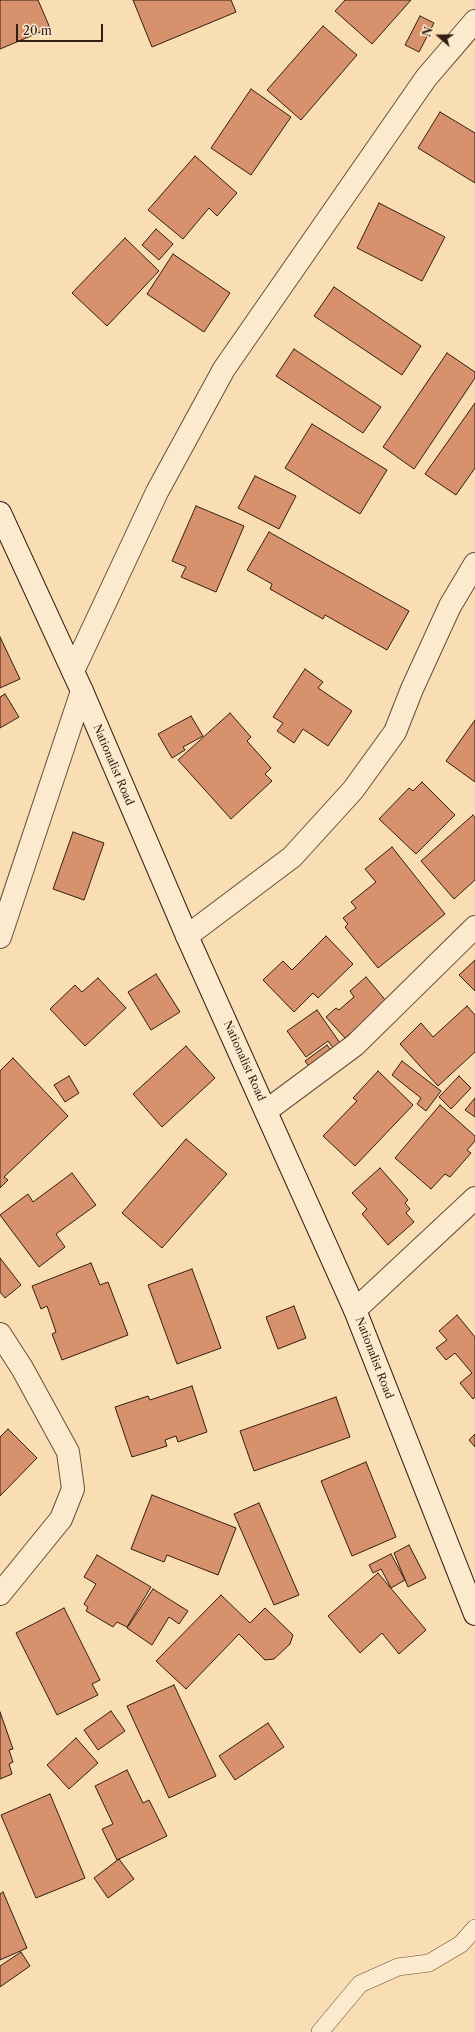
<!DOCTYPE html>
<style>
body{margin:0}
#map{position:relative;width:475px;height:2032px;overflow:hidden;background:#f9deb4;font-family:"Libre Caslon Text",serif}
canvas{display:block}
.north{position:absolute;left:419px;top:16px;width:40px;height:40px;-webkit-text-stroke:3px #fbeace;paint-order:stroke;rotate:290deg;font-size:11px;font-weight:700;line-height:16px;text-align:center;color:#331e12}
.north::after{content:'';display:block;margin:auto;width:14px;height:18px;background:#331e12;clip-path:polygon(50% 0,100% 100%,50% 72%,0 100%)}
.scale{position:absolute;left:16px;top:24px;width:87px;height:18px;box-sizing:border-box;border:2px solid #331e12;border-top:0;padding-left:5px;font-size:12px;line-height:14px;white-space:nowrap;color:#331e12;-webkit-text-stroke:3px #fbeace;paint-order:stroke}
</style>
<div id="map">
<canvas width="475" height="2032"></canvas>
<div class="north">N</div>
<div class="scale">20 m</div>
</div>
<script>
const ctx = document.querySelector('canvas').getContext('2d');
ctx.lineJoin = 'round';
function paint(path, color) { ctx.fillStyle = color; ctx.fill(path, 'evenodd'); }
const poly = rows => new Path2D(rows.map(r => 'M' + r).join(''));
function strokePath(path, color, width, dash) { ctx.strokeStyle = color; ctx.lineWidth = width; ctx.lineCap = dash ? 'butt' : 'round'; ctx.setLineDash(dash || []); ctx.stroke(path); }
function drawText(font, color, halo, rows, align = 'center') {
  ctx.font = font + ' "Libre Caslon Text",serif'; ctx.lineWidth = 3.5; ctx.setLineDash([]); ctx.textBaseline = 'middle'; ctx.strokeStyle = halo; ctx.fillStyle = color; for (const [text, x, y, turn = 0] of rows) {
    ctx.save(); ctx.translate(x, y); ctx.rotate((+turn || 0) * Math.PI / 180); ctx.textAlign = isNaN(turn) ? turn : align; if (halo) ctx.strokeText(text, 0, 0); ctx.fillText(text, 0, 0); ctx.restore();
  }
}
const building = poly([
 [0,0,38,0,50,28,0,49,0,0],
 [133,0,231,0,236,12,152,47,133,0],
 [345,0,411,0,372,44,335,11,345,0],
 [420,16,434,23,419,52,405,45,420,16],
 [323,26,357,55,301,120,267,90,323,26],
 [251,89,291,117,251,175,211,148,251,89],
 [440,112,475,133,475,183,418,148,440,112],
 [195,156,237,193,217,216,209,208,183,239,148,210,195,156],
 [379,203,445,237,422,281,357,248,379,203],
 [156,229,173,244,159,260,142,245,156,229],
 [125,238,159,271,107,326,72,293,125,238],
 [173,254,230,293,204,332,147,294,173,254],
 [334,287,421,346,402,375,314,316,334,287],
 [294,349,381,407,363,433,276,376,294,349],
 [447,353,475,372,475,378,414,469,383,447,447,353],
 [475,403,475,468,456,495,425,474,475,403],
 [312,424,387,470,360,514,285,468,312,424],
 [255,476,296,496,279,529,238,508,255,476],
 [196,506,244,526,216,592,181,577,186,567,172,561,196,506],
 [269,532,409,611,387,650,325,615,323,619,270,589,272,584,247,570,269,532],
 [0,637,20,679,0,688,0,637],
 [305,669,323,682,318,688,352,711,328,746,303,729,294,743,277,731,283,723,273,717,305,669],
 [5,694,19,717,0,728,0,697,5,694],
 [230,713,251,737,247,741,271,768,265,774,272,781,231,819,178,760,230,713],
 [191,716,203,736,183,747,185,750,172,758,158,734,191,716],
 [475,720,475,782,446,761,475,720],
 [422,782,455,815,416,854,379,819,409,788,413,791,422,782],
 [473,815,475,818,475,880,454,899,421,861,473,815],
 [73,832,104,843,84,900,53,889,73,832],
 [392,847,445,914,378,968,345,927,348,924,343,918,356,908,351,902,376,882,365,869,392,847],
 [326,936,353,964,318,998,313,993,294,1012,263,980,283,961,292,970,326,936],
 [475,960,475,991,459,975,475,960],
 [156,974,180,1012,151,1030,128,992,156,974],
 [366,977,387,1002,345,1038,326,1017,336,1008,339,1010,354,997,350,991,366,977],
 [98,978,126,1008,85,1046,50,1009,75,985,82,992,98,978],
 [467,1006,475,1015,475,1052,438,1086,400,1044,421,1023,433,1037,467,1006],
 [317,1010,340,1043,333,1048,328,1041,306,1057,287,1031,317,1010],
 [327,1045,333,1053,311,1069,305,1061,327,1045],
 [186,1046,215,1078,162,1127,133,1094,186,1046],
 [13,1058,68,1116,4,1177,8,1180,0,1188,0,1071,13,1058],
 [402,1061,441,1091,426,1111,417,1104,421,1098,392,1075,402,1061],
 [378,1071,413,1105,355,1166,323,1136,357,1101,353,1098,378,1071],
 [69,1076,79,1093,65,1102,54,1085,69,1076],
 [459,1076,471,1088,451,1109,439,1097,459,1076],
 [475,1098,475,1117,465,1110,475,1098],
 [440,1105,475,1136,475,1141,467,1150,471,1153,450,1177,445,1174,431,1189,395,1158,440,1105],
 [186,1139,227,1174,162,1248,122,1213,186,1139],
 [380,1168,408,1200,405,1203,410,1209,406,1213,414,1222,388,1245,362,1214,367,1209,352,1193,380,1168],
 [72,1173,96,1205,56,1234,65,1247,39,1267,0,1215,28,1194,33,1202,72,1173],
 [0,1258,21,1285,5,1298,0,1292,0,1258],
 [91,1263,100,1285,108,1282,128,1335,62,1360,52,1334,56,1332,47,1306,41,1309,32,1286,91,1263],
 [192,1269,221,1348,177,1364,148,1285,192,1269],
 [294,1306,306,1338,278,1349,266,1317,294,1306],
 [457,1315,475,1337,475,1397,473,1399,460,1383,472,1373,455,1353,446,1360,436,1348,447,1340,439,1331,457,1315],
 [192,1386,207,1432,178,1442,176,1436,165,1440,167,1446,132,1457,115,1407,148,1396,150,1400,192,1386],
 [336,1397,350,1437,254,1471,240,1431,336,1397],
 [8,1429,37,1458,0,1496,0,1437,8,1429],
 [475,1434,475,1447,469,1440,475,1434],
 [366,1462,396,1537,352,1556,321,1481,366,1462],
 [152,1495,236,1528,218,1575,167,1555,164,1562,131,1549,152,1495],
 [259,1503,299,1595,274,1605,234,1514,259,1503],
 [409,1545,426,1578,408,1587,394,1553,409,1545],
 [391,1554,405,1580,391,1588,381,1569,373,1573,369,1565,391,1554],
 [97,1555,151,1587,127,1627,117,1622,113,1627,86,1611,88,1607,84,1604,96,1584,84,1577,97,1555],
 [378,1573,426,1630,399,1654,382,1633,360,1653,328,1616,378,1573],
 [153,1589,188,1611,179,1624,169,1617,152,1645,127,1628,153,1589],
 [221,1595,250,1623,265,1608,293,1635,290,1644,274,1659,265,1660,239,1634,186,1689,156,1661,221,1595],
 [64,1608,100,1680,92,1684,98,1695,57,1715,16,1633,64,1608],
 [174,1685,216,1776,169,1798,127,1706,174,1685],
 [111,1711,125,1731,98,1750,84,1730,111,1711],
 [0,1712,13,1749,9,1750,13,1762,9,1764,12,1774,0,1779,0,1712],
 [268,1723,284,1747,235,1780,219,1756,268,1723],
 [76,1738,98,1763,69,1789,47,1765,76,1738],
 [127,1770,143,1803,149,1800,167,1836,117,1860,102,1829,113,1824,95,1786,127,1770],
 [50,1794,85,1878,36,1898,1,1815,50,1794],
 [119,1859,134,1879,108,1898,94,1878,119,1859],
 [3,1892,27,1948,0,1960,0,1894,3,1892],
 [21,1952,30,1966,0,1987,0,1966,21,1952]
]);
paint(building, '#d7916c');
strokePath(building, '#331e12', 1);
const lane = poly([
 [320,2032,360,1984,398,1967,429,1963,461,1944,475,1928]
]);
const street = poly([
 [73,671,157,492,224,369,426,78,475,21],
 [187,936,292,857,353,790,395,732,412,689,450,606,475,564],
 [0,937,82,691],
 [266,1111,355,1045,475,927],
 [355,1310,475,1198],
 [0,1334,22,1368,68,1452,73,1489,61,1519,0,1594]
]);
const secondary = poly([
 [0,513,82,691,187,936,355,1310,475,1614]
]);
strokePath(lane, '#644e3a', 18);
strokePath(street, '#644e3a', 24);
strokePath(secondary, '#331e12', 24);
strokePath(lane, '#fbeace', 17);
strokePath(street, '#fbeace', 22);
strokePath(secondary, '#fbeace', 22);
drawText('11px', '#331e12', '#fbeace', [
 ["Nationalist Road",113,765,67],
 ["Nationalist Road",244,1061,66],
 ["Nationalist Road",374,1358,69]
]);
</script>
